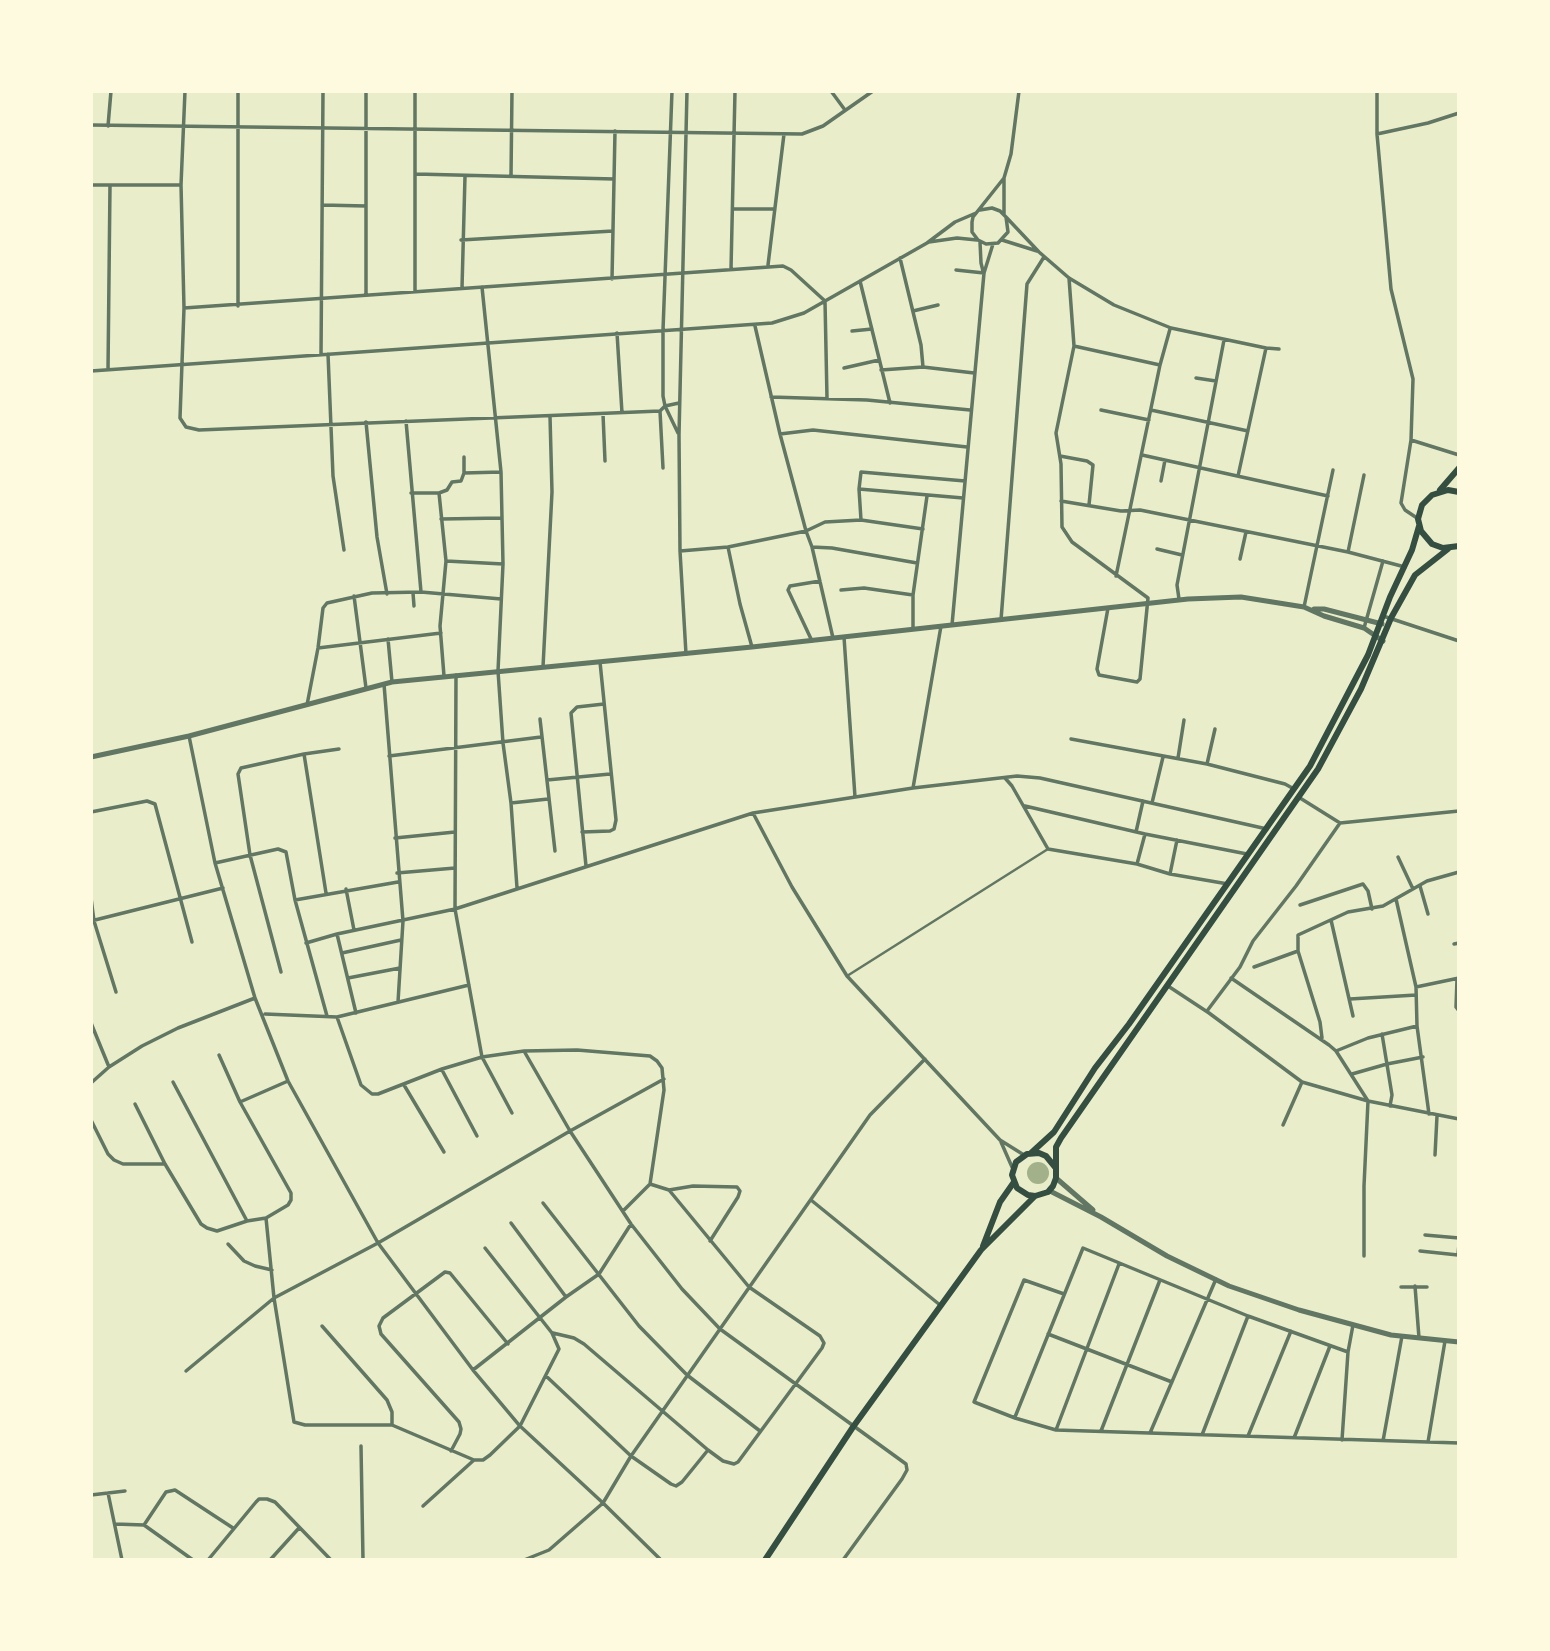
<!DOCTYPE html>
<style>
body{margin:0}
#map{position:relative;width:1550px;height:1651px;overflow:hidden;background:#e9edc9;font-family:Barlow,sans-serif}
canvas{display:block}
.frame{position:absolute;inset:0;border:93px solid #fefae0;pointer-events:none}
</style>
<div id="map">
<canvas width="1550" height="1651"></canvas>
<div class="frame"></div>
</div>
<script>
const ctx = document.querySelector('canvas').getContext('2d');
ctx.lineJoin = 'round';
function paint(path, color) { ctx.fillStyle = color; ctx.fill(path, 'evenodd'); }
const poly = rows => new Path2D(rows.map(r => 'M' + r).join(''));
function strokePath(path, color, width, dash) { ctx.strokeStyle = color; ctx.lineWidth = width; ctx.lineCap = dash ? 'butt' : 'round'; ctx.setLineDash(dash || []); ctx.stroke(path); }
paint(poly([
 '1027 1173a11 11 0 1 1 22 0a11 11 0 1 1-22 0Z'
]), '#a3b18a');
strokePath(poly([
 [847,976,1048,849]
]), '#617663', 2.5);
strokePath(poly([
 [185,91,181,185,184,308,180,418,186,427,199,430,636,412,660,411,665,406,679,403],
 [238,91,238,306],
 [366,91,366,295],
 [672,91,663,330,663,396,665,406,678,433],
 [831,91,845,110],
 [1377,91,1377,134,1391,289,1413,379,1411,440,1459,455],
 [91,125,802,134,823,126,873,91],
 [108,126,111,91],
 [1377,134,1428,123,1459,113],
 [416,174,614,179],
 [511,176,512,91],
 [91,185,181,185],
 [322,205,366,206],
 [733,209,775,209],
 [980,210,992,208,1000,211,1006,217,1008,232,998,243,986,244,978,240,972,232,972,222,973,217,1004,178],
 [1004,214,1004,178,1011,154,1019,91],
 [1006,217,1039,252,1069,278,1114,305,1171,328,1266,348,1279,349],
 [461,240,613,231],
 [1002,240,1037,251],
 [929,242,957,238,977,240],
 [980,242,981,263,983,271],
 [900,258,921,345,923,367],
 [768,265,784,134],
 [731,269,735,91],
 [956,270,984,273],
 [1069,278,1074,346,1056,433,1061,464,1062,527,1072,542,1148,598,1140,679,1137,682,1099,675,1097,669,1108,608],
 [612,279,615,131],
 [860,281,890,403],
 [482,287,501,472,503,564,498,671,503,743,511,803,517,888],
 [462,288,465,176],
 [415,291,415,91],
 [184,308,783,266,791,270,825,301,827,398],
 [913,311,938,305],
 [755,326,780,434,806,531,812,547,833,638],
 [852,331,872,329],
 [617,333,622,413],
 [1074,346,1160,365],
 [328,354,333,476,344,550],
 [321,355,323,91],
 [844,368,879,360],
 [108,370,110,185],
 [881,370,923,367,974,373],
 [91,371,772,323,804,313,927,243,955,222,976,213],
 [1196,378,1216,381],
 [771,397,867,400,970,410],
 [1101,410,1149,420],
 [1151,410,1248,431],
 [660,411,663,468],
 [603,414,605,461],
 [406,421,421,592],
 [366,422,377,537,387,594],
 [780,434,813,430,967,447],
 [1411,440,1401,503,1405,510,1417,518],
 [1142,455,1328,496],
 [1060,456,1087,461,1093,465,1089,505],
 [464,457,464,473],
 [1238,476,1266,348],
 [1161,481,1165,460],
 [859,489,963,498],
 [411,493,439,493],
 [1061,501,1121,511,1140,510,1348,552,1405,567],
 [441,519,502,518],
 [861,520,859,489,861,472,965,481],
 [728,547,740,604,752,647],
 [812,547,832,548,917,563],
 [1157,549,1182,555],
 [680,551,728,547,806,531,825,522,861,520,923,529],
 [1348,552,1364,475],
 [1240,559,1246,532],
 [446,561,503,564],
 [1116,576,1160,365,1170,329],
 [841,590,864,588,913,595],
 [413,593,414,606],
 [354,596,366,688],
 [1179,599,1177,585,1224,340],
 [1304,607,1333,470],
 [1383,616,1459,641],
 [1001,620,1027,284,1044,257],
 [952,625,984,273,993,244],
 [1364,628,1383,561],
 [913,629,913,595,927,496],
 [844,637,855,797],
 [388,639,392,682],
 [812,641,788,590,790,586,820,581],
 [318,648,441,633],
 [686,654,680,551,679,435,687,91],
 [543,667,552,492,550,416],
 [456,675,455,909,482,1057,512,1113],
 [444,676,440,626,446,561,439,493,447,490,452,482,461,481,464,473,501,472],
 [384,684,403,921,398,1002],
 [307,705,318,648,323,608,327,603,372,593,421,592,501,599],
 [540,719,555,851],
 [189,736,215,863,255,998],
 [1071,739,1207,764,1285,784,1294,789],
 [304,754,326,893],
 [389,756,541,737],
 [1178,758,1184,720],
 [1207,764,1215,729],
 [1005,778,1012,786,1048,849,1137,864,1170,874,1228,884],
 [547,780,610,774],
 [913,788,941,626],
 [511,803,548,799],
 [1152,803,1163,757],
 [1025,806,1145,834,1247,854],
 [91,812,147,801,155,804,192,942],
 [753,813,913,788,1017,776,1040,778,1267,829],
 [1340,823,1459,811],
 [582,832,610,831,614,829,616,820,600,662],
 [1136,832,1143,801],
 [395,838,455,832],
 [1398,857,1413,889],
 [215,863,278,849,286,852,295,900,327,1016],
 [1137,864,1145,834],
 [586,866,571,713,577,707,604,704],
 [397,873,455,868],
 [1170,874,1177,840],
 [1420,886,1428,914],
 [346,889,354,930],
 [91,898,94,921,116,992],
 [1396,899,1416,987,1417,1026,1429,1114],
 [295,900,398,882],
 [1300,905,1363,884,1368,891,1372,909],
 [1331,920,1353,1016],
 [91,921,223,888],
 [337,934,356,1013],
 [306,943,337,934,455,909,753,813,792,887,847,976,1000,1140,1024,1155],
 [1454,944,1459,943],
 [342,953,401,940],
 [1254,967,1298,951],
 [281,972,250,855,238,774,241,768,304,754,339,749],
 [348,978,400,968],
 [1231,978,1329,1045,1336,1051,1368,1101,1364,1186,1364,1256],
 [1457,979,1456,1007,1459,1011],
 [1168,986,1209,1013,1302,1082,1368,1101,1459,1119],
 [1416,987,1459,978],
 [1350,999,1416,995],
 [1207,1011,1240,967,1253,941,1296,886,1340,823,1300,798],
 [265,1014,337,1017,469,985],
 [337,1017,361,1085,372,1094,378,1094,442,1069,482,1057,524,1051,577,1050,650,1056,657,1061,662,1068,664,1090,650,1184,623,1211],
 [91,1023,109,1067],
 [1382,1034,1392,1095,1390,1106],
 [1322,1038,1320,1022,1298,951,1298,935,1348,912,1383,906,1427,881,1459,872],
 [524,1051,570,1131,631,1224,682,1289,720,1329,906,1464,907,1470,902,1479,843,1560],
 [1336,1051,1368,1038,1417,1026],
 [442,1070,477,1136],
 [1352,1074,1387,1064,1423,1057],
 [173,1082,247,1221,266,1218],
 [91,1083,109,1067,142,1046,178,1028,255,998,288,1081,378,1243,570,1131,664,1079],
 [404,1085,444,1152],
 [240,1102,288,1081],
 [135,1104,165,1164,201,1224,207,1228,217,1231,247,1221],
 [91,1120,108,1154,114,1160,123,1164,165,1164],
 [1283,1125,1302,1082],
 [1001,1142,1012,1167],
 [1435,1155,1437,1116],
 [669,1190,693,1186,737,1187,740,1191,738,1197,710,1241],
 [811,1200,940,1305],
 [543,1203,639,1326,687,1375,760,1431],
 [511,1223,566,1297],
 [1425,1235,1459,1238],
 [228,1244,244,1261,255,1266,272,1270],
 [485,1248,552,1333,559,1349,520,1426,490,1455,483,1460,474,1460,392,1425,305,1425,294,1422,274,1298,378,1243,473,1370,520,1426,603,1503,661,1560],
 [1420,1251,1458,1255,1459,1244],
 [1415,1286,1419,1338],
 [1401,1287,1427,1287],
 [1064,1294,1024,1280,974,1402,1015,1418,1056,1430,1459,1443],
 [322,1326,387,1400,392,1412,392,1425],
 [553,1333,574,1338,584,1344,708,1450,723,1461,734,1464,738,1462,822,1348,824,1343,820,1336,749,1287,669,1190,650,1184],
 [1048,1334,1172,1382],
 [473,1370,566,1297,599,1274,631,1224],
 [186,1371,274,1298,266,1218,288,1205,291,1200,291,1193,240,1102,219,1055],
 [546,1376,631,1456,671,1484,676,1486,682,1482,708,1450],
 [1015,1417,1083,1248,1248,1316,1348,1352],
 [1056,1430,1119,1264],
 [1101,1431,1160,1280],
 [1150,1433,1216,1279],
 [1202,1435,1248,1316],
 [1248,1436,1291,1331],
 [1294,1438,1330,1346],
 [1342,1440,1348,1352,1353,1325],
 [1383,1441,1402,1336],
 [1428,1442,1445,1341],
 [361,1446,363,1560],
 [451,1451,460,1434,461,1429,459,1422,381,1334,379,1326,383,1318,445,1272,450,1273,508,1344],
 [108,1493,122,1560],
 [91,1495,125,1491],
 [423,1506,474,1460],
 [115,1524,144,1525],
 [193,1560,144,1525,166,1492,175,1490,233,1528],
 [208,1560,256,1502,259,1499,267,1499,275,1502,331,1560],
 [270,1560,299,1528],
 [524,1560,549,1550,603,1503,631,1456,870,1115,925,1059]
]), '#617663', 3.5);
strokePath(poly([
 [1314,609,1324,609,1382,624],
 [91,757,189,736,392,682,752,647,1188,599,1241,597,1304,607,1324,616,1364,628,1383,641],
 [1056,1178,1093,1210],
 [1048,1192,1050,1191,1101,1217,1167,1256,1229,1286,1299,1310,1391,1335,1459,1342]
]), '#617663', 5);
strokePath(poly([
 [1440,490,1459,468],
 [1459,492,1448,490,1432,495,1422,505,1418,519,1421,531,1432,544,1443,548,1459,546],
 [1031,1153,1054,1132,1095,1068,1129,1024,1310,766,1368,655,1390,597,1412,550,1419,526],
 [1035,1196,1028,1195,1017,1188,1012,1175,1016,1162,1027,1154,1039,1153,1046,1156,1055,1167],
 [983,1246,1000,1202,1014,1182],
 [765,1560,853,1427,981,1250,1035,1196,1048,1192,1053,1186,1056,1178,1056,1147,1061,1138,1318,769,1361,689,1391,618,1415,575,1448,549]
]), '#344e41', 6);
</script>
